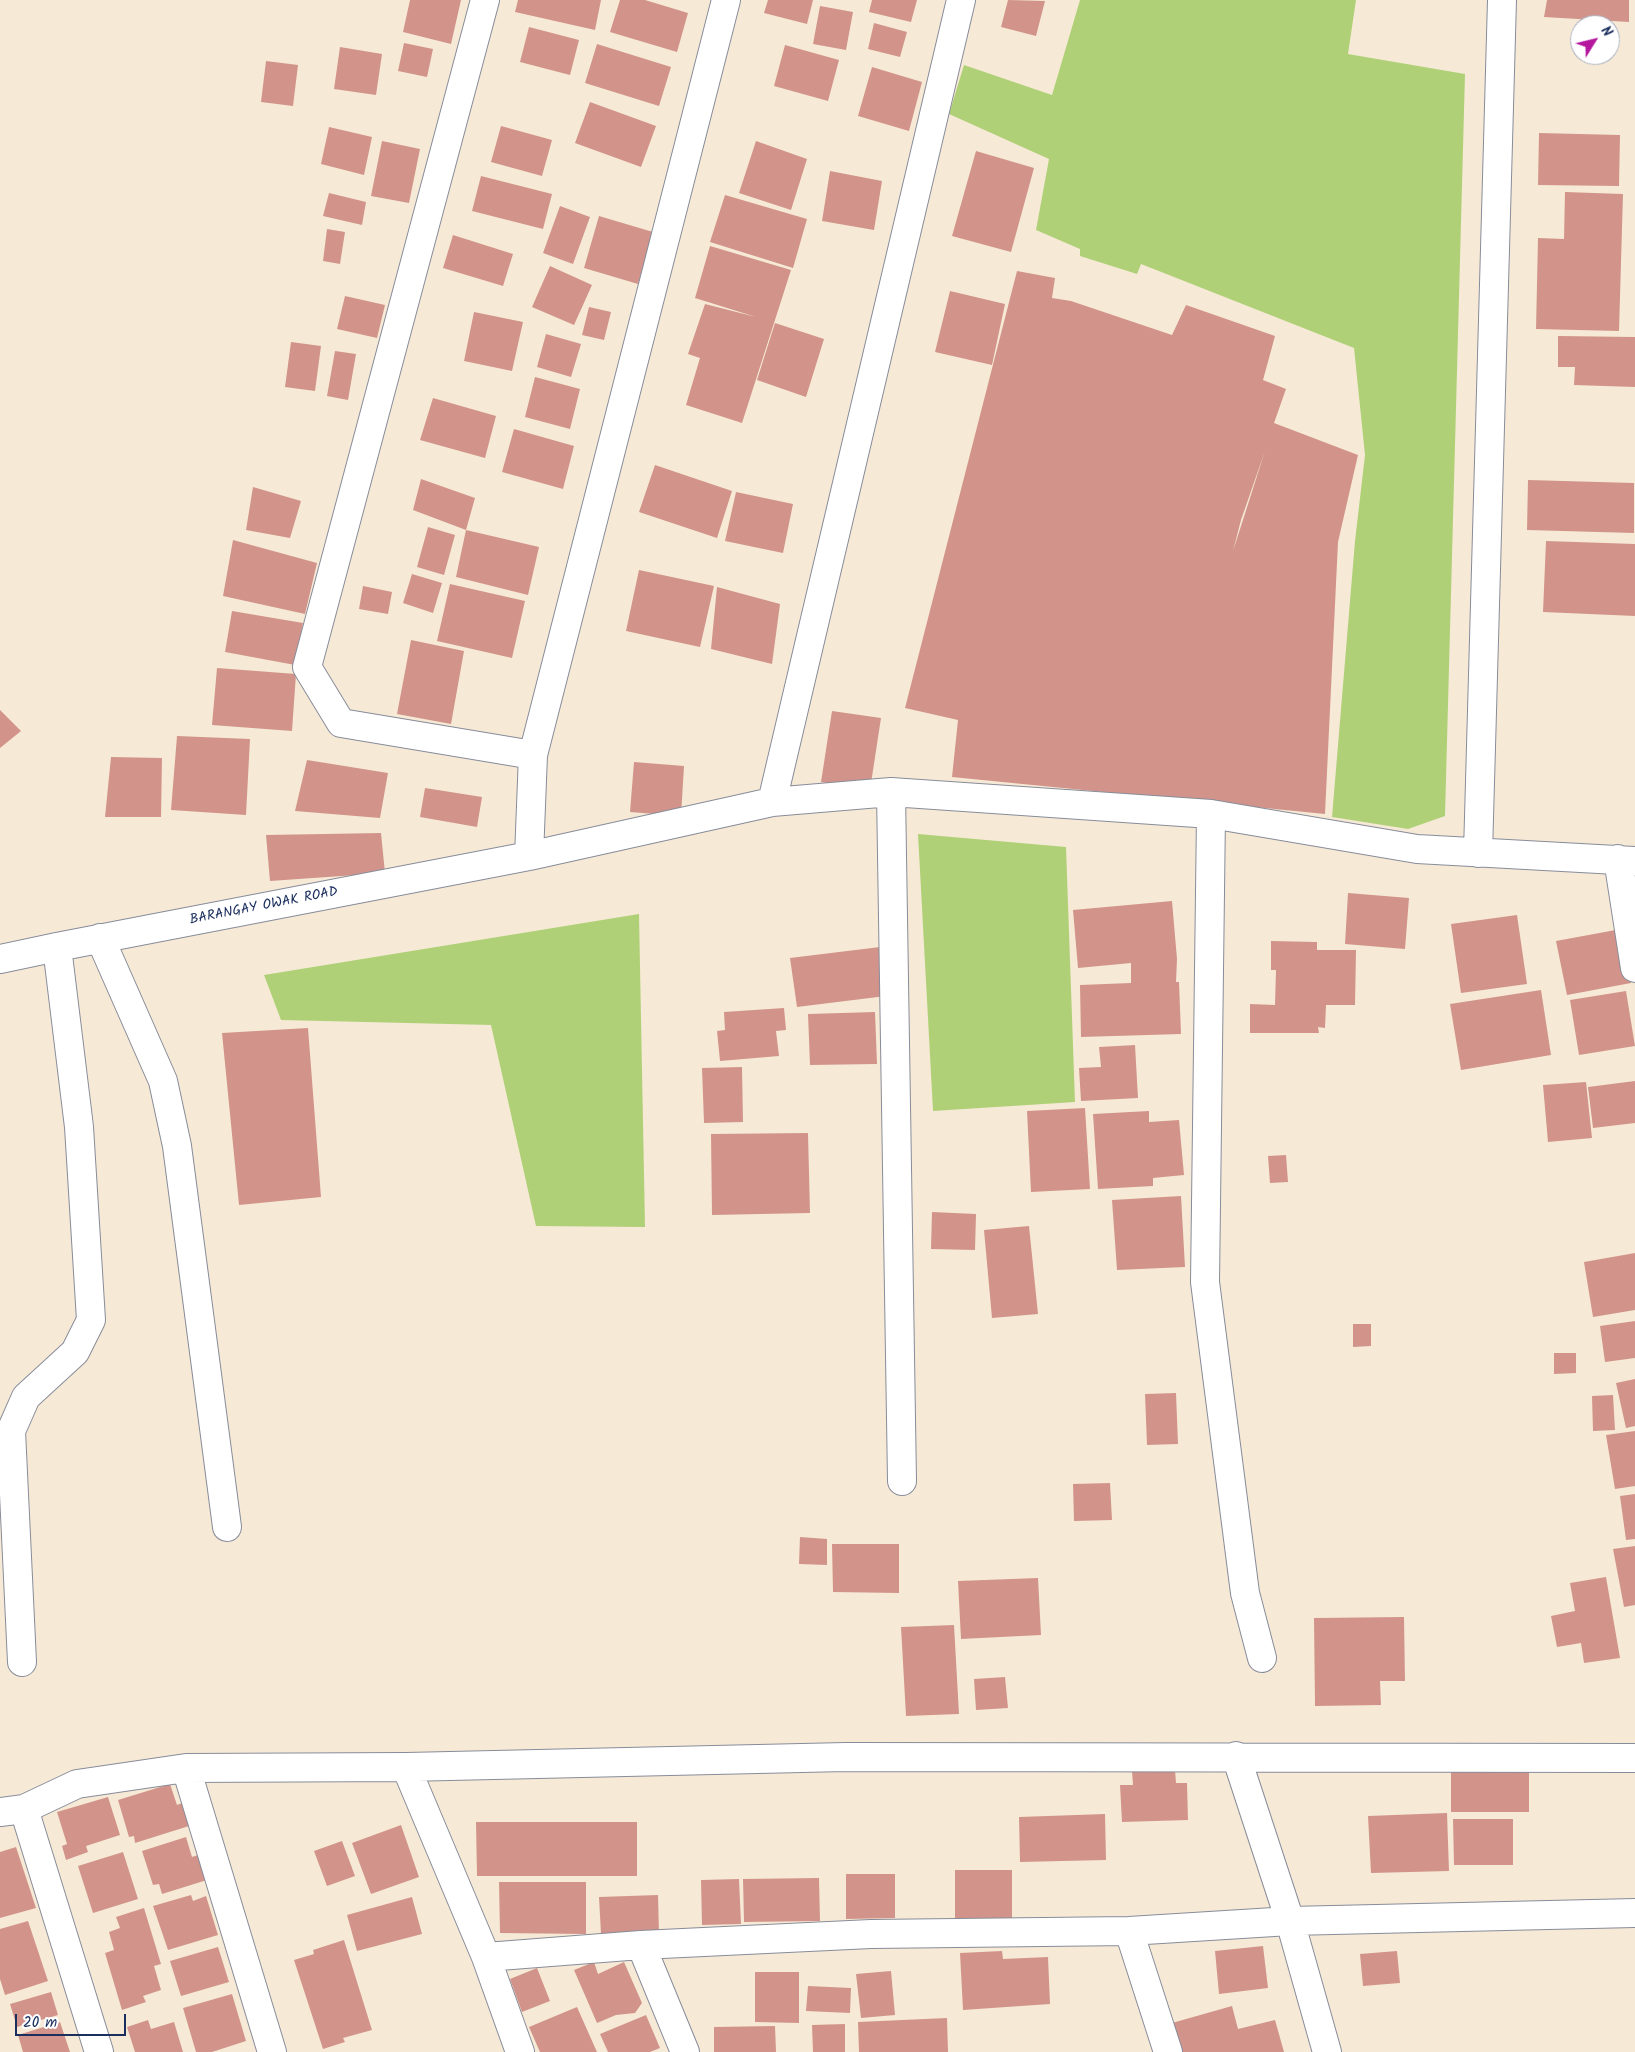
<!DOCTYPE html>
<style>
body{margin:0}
#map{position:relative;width:1635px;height:2052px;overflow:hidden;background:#f6ead6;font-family:Kalam,sans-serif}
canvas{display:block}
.north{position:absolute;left:1570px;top:15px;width:50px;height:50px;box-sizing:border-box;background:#fff;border:1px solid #a4acbf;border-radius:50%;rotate:54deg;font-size:14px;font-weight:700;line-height:20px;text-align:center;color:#1b2f5e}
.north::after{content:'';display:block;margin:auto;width:18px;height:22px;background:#b5179e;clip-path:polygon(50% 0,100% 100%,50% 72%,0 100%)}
.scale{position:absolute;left:15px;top:2014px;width:111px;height:22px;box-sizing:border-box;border:2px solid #1b2f5e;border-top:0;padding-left:6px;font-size:15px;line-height:18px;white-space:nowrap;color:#1b2f5e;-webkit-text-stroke:4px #fff;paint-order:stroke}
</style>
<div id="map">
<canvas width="1635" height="2052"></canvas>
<div class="north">N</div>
<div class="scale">20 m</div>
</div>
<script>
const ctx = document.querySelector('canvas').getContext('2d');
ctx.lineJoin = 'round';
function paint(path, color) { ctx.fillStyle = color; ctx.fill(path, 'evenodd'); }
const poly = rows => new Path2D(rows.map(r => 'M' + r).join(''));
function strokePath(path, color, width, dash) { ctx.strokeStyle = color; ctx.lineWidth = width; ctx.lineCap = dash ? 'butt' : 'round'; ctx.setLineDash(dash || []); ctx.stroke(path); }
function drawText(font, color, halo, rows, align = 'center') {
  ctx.font = font + ' Kalam,sans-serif'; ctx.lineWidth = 4; ctx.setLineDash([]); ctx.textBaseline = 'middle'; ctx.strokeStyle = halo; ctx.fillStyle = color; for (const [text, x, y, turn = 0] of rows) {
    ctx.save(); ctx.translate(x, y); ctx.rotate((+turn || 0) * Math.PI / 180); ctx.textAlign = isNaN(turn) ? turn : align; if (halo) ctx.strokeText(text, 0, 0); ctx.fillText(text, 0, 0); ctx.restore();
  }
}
paint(poly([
 [1080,0,1356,0,1348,54,1465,74,1445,816,1408,829,1332,817,1355,541,1365,455,1354,348,1141,264,1137,274,1080,256,1080,249,1036,230,1049,159,949,114,964,65,1052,95],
 [918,834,1066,847,1075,1102,933,1111],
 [639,914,645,1227,536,1226,491,1025,281,1020,264,975]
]), '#b0d078');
paint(poly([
 [410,0,461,0,451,44,403,32],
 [518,0,601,0,595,30,515,12],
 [620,0,645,0,688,13,677,52,610,32],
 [768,0,813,0,807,24,764,13],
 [872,0,917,0,911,22,869,12],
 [1008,0,1045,1,1036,36,1001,27],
 [1547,0,1629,0,1629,22,1544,17],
 [820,6,853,12,846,50,813,44],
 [874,23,907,32,900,57,868,49],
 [529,27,579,40,570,75,520,62],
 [404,43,433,49,427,77,398,71],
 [597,44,671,67,659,106,585,83],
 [785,45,839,60,828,101,774,86],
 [340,47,382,54,376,95,334,89],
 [266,61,298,65,293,106,261,102],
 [872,67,922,82,909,131,858,116],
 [590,102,656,126,641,167,575,143],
 [501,126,552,140,542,176,491,162],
 [329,127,372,137,364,175,321,164],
 [1539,133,1620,135,1619,186,1538,185],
 [382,141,420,149,409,203,371,196],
 [756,141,807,159,791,210,739,193],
 [976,151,1034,168,1011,252,952,236],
 [830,171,882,181,874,230,822,221],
 [481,176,552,194,543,229,472,211],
 [1565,192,1623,194,1619,331,1536,329,1538,238,1564,239],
 [329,193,366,202,362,225,323,216],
 [725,195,807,219,793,268,710,242],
 [560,206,590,217,573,264,543,253],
 [599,216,653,232,638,284,584,268],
 [327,229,345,232,340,264,323,261],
 [453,235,513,254,503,286,443,268],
 [710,246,791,270,742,423,686,405,700,358,688,354,705,304,756,317,695,298],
 [550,266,592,285,574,325,532,307],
 [1017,271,1055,278,1052,298,1071,301,1172,335,1186,305,1275,336,1263,380,1286,389,1274,423,1358,455,1338,542,1325,814,952,777,958,720,905,708],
 [1265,451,1233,551,1241,520],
 [950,291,1005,304,992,365,935,352],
 [345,296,385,305,377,338,337,329],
 [589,307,611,312,604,340,582,335],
 [474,312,523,322,512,371,464,361],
 [775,323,824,339,806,397,757,380],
 [546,334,581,344,571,377,537,367],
 [1558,336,1635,337,1635,387,1574,385,1575,367,1558,367],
 [291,342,321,346,315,391,285,387],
 [335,351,356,354,348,400,327,396],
 [535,377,580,389,570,429,525,417],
 [433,398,496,416,485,458,420,440],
 [514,429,574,446,563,489,502,472],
 [655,465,732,491,717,538,639,512],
 [421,479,475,498,466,530,413,510],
 [1528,480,1634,483,1634,533,1527,530],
 [253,487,301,501,290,538,246,530],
 [736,492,793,504,783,553,725,541],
 [428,527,455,535,444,575,417,567],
 [466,530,539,547,528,595,456,577],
 [233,540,317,563,305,614,223,596],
 [1546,541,1635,544,1635,616,1543,612],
 [639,570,714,586,700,647,626,631],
 [412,574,442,583,433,613,403,603],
 [450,584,525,601,512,658,437,641],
 [363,586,392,592,388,614,359,609],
 [717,587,780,604,772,664,711,649],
 [232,611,303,623,295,665,225,652],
 [411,640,464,651,451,724,397,714],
 [217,668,296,674,292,731,212,725],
 [0,710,21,731,0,748],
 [832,711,881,718,870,790,821,782],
 [177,736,250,739,246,815,171,810],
 [111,757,162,758,161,817,105,817],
 [307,760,388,773,380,818,295,811],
 [634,762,684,766,681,816,630,812],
 [425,788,482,797,477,827,420,817],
 [381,833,385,873,270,881,266,835],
 [1348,893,1409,898,1405,949,1345,944],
 [1172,901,1177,959,1176,982,1179,982,1181,1034,1081,1037,1080,985,1131,983,1131,963,1078,968,1073,910],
 [1517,915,1527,984,1461,993,1451,924],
 [1621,929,1631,983,1567,995,1556,941],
 [1271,941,1317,942,1317,950,1356,950,1355,1005,1326,1005,1325,1028,1318,1027,1319,1033,1250,1033,1250,1004,1275,1005,1276,970,1271,970],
 [880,947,886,996,797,1007,790,958],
 [1541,990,1551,1055,1461,1070,1450,1004],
 [1626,991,1635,1046,1579,1055,1570,1000],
 [784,1008,786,1030,776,1031,779,1056,720,1061,717,1031,725,1030,724,1012],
 [875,1012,877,1064,810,1065,808,1014],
 [308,1028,321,1197,239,1205,222,1033],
 [1135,1045,1138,1098,1081,1101,1079,1068,1101,1067,1099,1047],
 [742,1067,743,1122,704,1123,702,1068],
 [1635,1081,1635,1123,1593,1128,1588,1087],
 [1586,1082,1592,1138,1548,1142,1543,1085],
 [1085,1108,1090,1189,1031,1192,1027,1111],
 [1149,1111,1149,1122,1179,1120,1184,1175,1153,1178,1153,1186,1098,1189,1093,1114],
 [808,1133,810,1213,712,1215,711,1134],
 [1286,1155,1288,1182,1270,1183,1268,1156],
 [1181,1196,1185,1267,1117,1270,1112,1200],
 [932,1212,976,1214,975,1250,931,1249],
 [1029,1226,1038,1314,992,1318,984,1230],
 [1635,1253,1635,1310,1593,1317,1584,1262],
 [1635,1321,1635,1358,1605,1362,1600,1326],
 [1353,1324,1371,1324,1371,1346,1353,1347],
 [1554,1353,1576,1353,1576,1373,1554,1374],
 [1635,1379,1635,1426,1626,1428,1616,1383],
 [1176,1393,1178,1444,1147,1445,1145,1394],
 [1613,1395,1615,1430,1593,1431,1592,1396],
 [1635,1431,1635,1486,1615,1489,1606,1435],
 [1110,1483,1112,1520,1074,1521,1073,1484],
 [1635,1494,1635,1539,1626,1540,1620,1496],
 [800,1537,827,1539,827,1565,799,1564],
 [832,1544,899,1544,899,1593,833,1592],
 [1635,1546,1635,1605,1624,1607,1613,1549],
 [1606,1577,1620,1658,1584,1663,1581,1643,1557,1647,1551,1616,1575,1611,1570,1583],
 [1038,1578,1041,1635,961,1639,958,1581],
 [1404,1617,1405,1681,1380,1681,1381,1705,1315,1706,1314,1618],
 [954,1625,959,1714,906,1716,901,1627],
 [1005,1677,1008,1708,976,1710,974,1679],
 [1451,1763,1529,1763,1529,1812,1451,1812],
 [1175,1770,1176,1783,1187,1783,1188,1820,1122,1822,1120,1785,1133,1785,1132,1771],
 [170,1784,177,1805,182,1803,189,1826,135,1843,134,1836,129,1837,118,1800],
 [108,1797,120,1835,86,1846,88,1852,66,1860,62,1846,67,1844,57,1812],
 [1447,1813,1449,1871,1371,1873,1368,1816],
 [1105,1814,1106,1860,1020,1862,1019,1817],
 [1453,1819,1513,1819,1513,1865,1454,1865],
 [476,1822,637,1822,637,1876,477,1876],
 [401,1825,419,1877,371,1894,352,1843],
 [186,1837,192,1857,198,1855,207,1880,162,1894,159,1884,153,1885,142,1851],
 [342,1841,355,1876,327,1886,314,1851],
 [16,1847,36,1908,0,1918,0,1852],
 [123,1852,138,1899,93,1913,78,1866],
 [955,1870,1012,1870,1012,1919,955,1919],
 [846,1874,895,1874,895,1918,846,1919],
 [819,1878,820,1921,744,1922,743,1879],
 [739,1879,741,1924,702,1925,701,1880],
 [499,1882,586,1882,586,1934,500,1933],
 [191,1895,193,1901,206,1896,218,1935,168,1950,153,1906],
 [658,1895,659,1933,601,1934,599,1897],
 [412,1897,422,1934,357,1951,347,1915],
 [144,1908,161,1964,154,1966,161,1990,143,1996,146,2002,122,2010,105,1953,114,1950,109,1932,120,1928,116,1917],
 [28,1921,48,1981,5,1995,0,1979,0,1929],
 [344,1940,372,2030,343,2038,345,2042,323,2049,294,1960,314,1954,313,1950],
 [1263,1946,1268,1988,1219,1994,1215,1951],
 [218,1947,229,1982,181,1996,170,1961],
 [1002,1951,1003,1959,1048,1957,1050,2004,963,2010,960,1953],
 [1397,1951,1400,1983,1363,1986,1360,1954],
 [594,1962,598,1974,624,1962,642,2003,635,2013,616,2015,597,2023,574,1970],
 [537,1968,550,2001,522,2012,510,1979],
 [891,1971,895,2015,861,2018,856,1974],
 [755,1972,799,1972,799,2023,755,2022],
 [808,1986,851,1988,850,2013,806,2011],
 [51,1992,58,2015,17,2027,10,2004],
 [232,1994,246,2041,212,2052,196,2052,183,2008],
 [1232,2006,1238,2029,1275,2020,1284,2052,1180,2052,1172,2023],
 [577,2007,597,2052,540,2052,529,2027],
 [646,2015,660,2048,650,2052,608,2052,600,2034],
 [947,2018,948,2052,859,2052,858,2022],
 [148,2020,151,2029,174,2022,183,2052,135,2052,127,2027],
 [60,2022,70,2052,23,2052,18,2035],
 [845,2024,845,2052,813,2052,812,2025],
 [775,2026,776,2052,714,2052,714,2027]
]), '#d2948a');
const minor = poly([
 [485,0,307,667,341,723,533,755],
 [891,792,902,1481],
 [772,802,961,0],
 [1211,814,1205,1282,1245,1593,1262,1658],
 [1478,853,1502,0],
 [529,856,533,755,726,0],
 [1618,859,1635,968],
 [100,938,163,1081,177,1146,227,1527],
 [0,959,57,947,529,856,772,802,891,792,1211,814,1417,849,1635,861],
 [22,1662,11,1431,26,1397,75,1352,91,1320,79,1127,57,947],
 [1236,1756,1290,1921,1327,2052],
 [406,1767,486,1957,520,2052],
 [186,1768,272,2052],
 [24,1809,99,2052],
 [0,1812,24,1809,77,1784,186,1768,406,1767,846,1757,1635,1758],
 [1129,1931,1168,2052],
 [641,1945,685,2052],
 [486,1957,641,1945,871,1934,1129,1931,1290,1921,1635,1913]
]);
strokePath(minor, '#888c9a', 30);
strokePath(minor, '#fff', 28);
drawText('14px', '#1b2f5e', '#fff', [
 ["BARANGAY OWAK ROAD",264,907,-11]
]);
</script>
